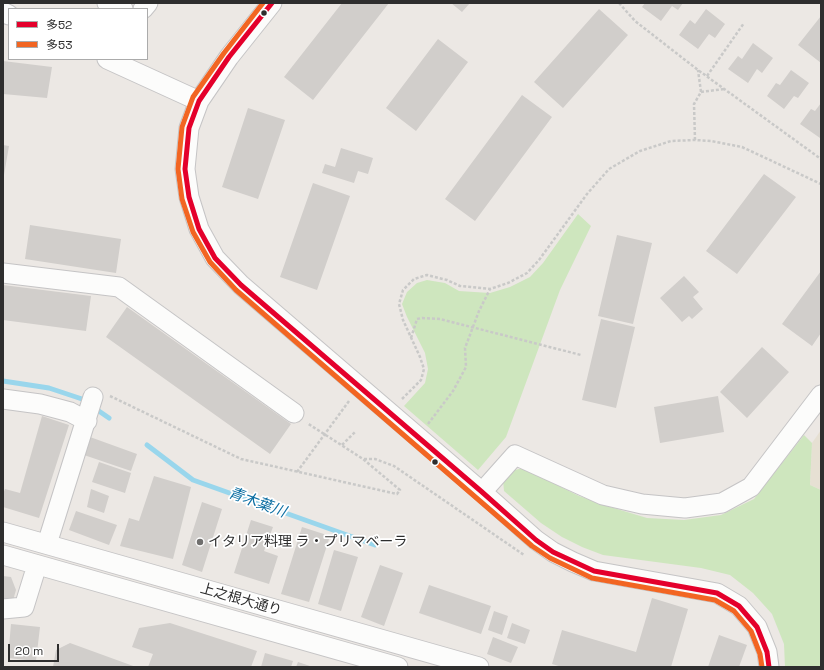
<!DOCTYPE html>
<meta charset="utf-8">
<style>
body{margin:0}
#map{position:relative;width:824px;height:670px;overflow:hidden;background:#ece8e4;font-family:"Space Grotesk","Noto Sans JP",sans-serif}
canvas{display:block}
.frame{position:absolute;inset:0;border:4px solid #2e2e2e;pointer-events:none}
.legend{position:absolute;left:8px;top:8px;width:140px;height:52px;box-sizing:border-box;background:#fff;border:1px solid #ababab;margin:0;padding:5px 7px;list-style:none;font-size:12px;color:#2e2e2e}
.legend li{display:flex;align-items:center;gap:8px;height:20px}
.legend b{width:20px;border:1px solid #ababab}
.scale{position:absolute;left:8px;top:644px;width:51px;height:18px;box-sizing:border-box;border:2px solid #2e2e2e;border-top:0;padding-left:5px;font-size:12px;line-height:14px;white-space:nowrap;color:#2e2e2e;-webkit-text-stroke:3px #fff;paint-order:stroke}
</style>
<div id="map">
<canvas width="824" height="670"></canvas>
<div class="frame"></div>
<ul class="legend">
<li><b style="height:5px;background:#e4002b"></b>多52</li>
<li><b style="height:5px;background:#f26522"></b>多53</li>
</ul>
<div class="scale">20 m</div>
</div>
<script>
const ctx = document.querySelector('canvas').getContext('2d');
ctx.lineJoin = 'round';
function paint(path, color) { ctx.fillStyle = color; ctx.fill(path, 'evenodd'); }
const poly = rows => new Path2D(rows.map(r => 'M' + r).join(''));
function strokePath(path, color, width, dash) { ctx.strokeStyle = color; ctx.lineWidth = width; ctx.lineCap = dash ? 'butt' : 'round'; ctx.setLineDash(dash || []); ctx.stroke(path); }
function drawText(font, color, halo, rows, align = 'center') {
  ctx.font = font + ' "Space Grotesk","Noto Sans JP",sans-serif'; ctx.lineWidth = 3.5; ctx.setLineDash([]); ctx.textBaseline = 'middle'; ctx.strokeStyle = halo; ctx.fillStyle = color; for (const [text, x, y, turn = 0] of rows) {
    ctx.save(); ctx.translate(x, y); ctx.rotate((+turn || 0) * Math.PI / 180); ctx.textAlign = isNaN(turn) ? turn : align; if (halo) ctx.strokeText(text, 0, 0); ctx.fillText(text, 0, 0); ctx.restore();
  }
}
paint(poly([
 [821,430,821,490,810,485,812,443]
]), '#e6e0d3');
paint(poly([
 [578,214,591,226,560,290,506,437,478,470,404,406,425,383,428,369,425,353,407,317,402,304,407,292,417,283,427,280,445,283,459,291,490,293,510,287,530,277,543,263],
 [804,435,812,443,810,485,821,490,821,667,785,667,784,644,772,614,753,593,730,575,701,568,603,555,582,547,562,537,541,523,504,491,503,480,511,471,523,468,579,496,607,506,647,518,684,520,721,515,754,499]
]), '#cee6be');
strokePath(poly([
 [3,381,49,388,82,399,87,402],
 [93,407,109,418],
 [147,445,193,480,375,545]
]), '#99d6ec', 5);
paint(poly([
 [342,3,389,3,313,100,284,77],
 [451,3,470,3,462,12],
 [645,3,683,3,678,10,672,6,661,21,642,7],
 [599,9,628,35,563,108,534,82],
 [706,9,725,24,715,38,709,34,698,49,679,35,690,20,695,24],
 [821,16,821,63,798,45],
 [438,39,468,62,416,131,386,108],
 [753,43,773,58,762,73,757,69,748,83,728,69,738,56,742,59],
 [3,61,52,67,47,98,3,94],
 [791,70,809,83,798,98,794,96,784,109,767,96,776,83,780,85],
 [522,95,552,117,475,221,445,199],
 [821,103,821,137,820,138,800,124,811,109,815,111],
 [248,108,285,120,258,199,222,187],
 [3,145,9,146,4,175,3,175],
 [341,148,373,158,368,174,358,171,354,183,322,173,325,164,335,167],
 [764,174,796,197,737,274,706,251],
 [313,183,350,196,317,290,280,277],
 [30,225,121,239,116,273,25,259],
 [617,235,652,243,633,324,598,316],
 [821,271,821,333,812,346,782,324],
 [684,276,699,292,693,297,703,309,692,319,689,316,682,322,660,298],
 [3,285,91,296,86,331,3,320],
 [127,307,291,424,270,454,106,337],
 [601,319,635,327,616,408,582,400],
 [762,347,789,372,747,418,720,392],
 [718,396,724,432,660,443,654,407],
 [42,416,69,425,39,518,3,507,3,494,5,489,20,493],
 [90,437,137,454,131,471,84,455],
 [99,462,131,473,125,493,92,482],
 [154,476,191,487,173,559,120,546,129,518,139,521],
 [91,489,109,496,104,513,87,507],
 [202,502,222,509,202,572,182,565],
 [76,511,117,525,109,545,69,530],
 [251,520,273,527,264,551,278,556,269,584,234,573],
 [302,527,330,536,309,602,281,594],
 [334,550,358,557,341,611,318,604],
 [380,565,403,573,384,626,361,617],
 [3,576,11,577,16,590,12,604,3,601],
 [429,585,491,606,481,634,419,613],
 [652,598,688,609,671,667,562,667,552,664,562,630,636,652],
 [494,611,508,616,502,635,488,630],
 [170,623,257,651,251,667,148,667,153,654,132,647,139,628],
 [512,623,530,630,525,644,507,638],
 [11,624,40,627,36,661,8,658],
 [719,635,747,645,739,667,708,667],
 [493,637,518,647,511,663,487,654],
 [70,643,136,667,53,667,56,650],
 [265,653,293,661,291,667,261,667],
 [298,662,313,667,296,667]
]), '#d1cecb');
const minor = poly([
 [107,3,123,9],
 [272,3,229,57,199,101,189,128,185,169,189,197,199,229,215,258,241,285,482,492,536,540,553,552,573,562,594,571,717,593,739,606,757,627,767,652,769,667],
 [143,9,148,3],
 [3,12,9,15],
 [107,59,199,101],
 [3,273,119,287,294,413],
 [3,399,40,404,70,412,87,421],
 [482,492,515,455,603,495,642,504,685,508,722,503,751,487,821,395],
 [3,532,479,667],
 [47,544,93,397],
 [3,555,398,667],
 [3,609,24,607,37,565]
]);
strokePath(minor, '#c5c4c5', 21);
strokePath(poly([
 [619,3,635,21,698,70,821,159],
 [707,76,744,23],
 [701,92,724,89],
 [695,140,694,104,701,92,698,70],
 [411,338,417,319,422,318,440,319,581,355],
 [110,396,241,459,397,494,400,490,363,459,307,423],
 [402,399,421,380,424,369,420,357,403,320,399,304,403,290,414,279,427,275,447,280,460,286,490,289,508,283,527,273,539,260,587,194,609,169,640,151,671,141,695,140,711,141,742,147,821,184],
 [428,424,453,391,466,367,465,348,479,311,490,289],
 [342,445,356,431],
 [364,459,375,459,394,466,524,555],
 [297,472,349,401]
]), '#c9c9c8', 2.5, [3, 2]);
strokePath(minor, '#fcfcfb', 19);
strokePath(poly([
 [272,3,229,57,199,101,189,128,185,169,189,197,199,229,215,258,241,285,482,492,536,540,553,552,594,571,717,593,739,606,757,627,767,652,769,667]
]), '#e4002b', 5);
strokePath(poly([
 [263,3,224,53,193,97,182,127,178,169,182,199,193,232,210,262,236,290,532,546,550,558,592,578,715,600,734,611,751,631,760,654,762,667]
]), '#f26522', 5);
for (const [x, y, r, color] of [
 [264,13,3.5,"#2e2e2e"],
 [435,462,3.5,"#2e2e2e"],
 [200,542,4,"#706f6e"]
]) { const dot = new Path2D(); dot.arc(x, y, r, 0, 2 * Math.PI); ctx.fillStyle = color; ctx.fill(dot); strokePath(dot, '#fff', 1.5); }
drawText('14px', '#2e2e2e', '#fff', [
 ["イタリア料理 ラ・プリマベーラ",208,542]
], 'left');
drawText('14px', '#2e2e2e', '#fff', [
 ["上之根大通り",241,600,16]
]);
drawText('italic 15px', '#0d6fa3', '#fff', [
 ["青木葉川",257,503,20]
]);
</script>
